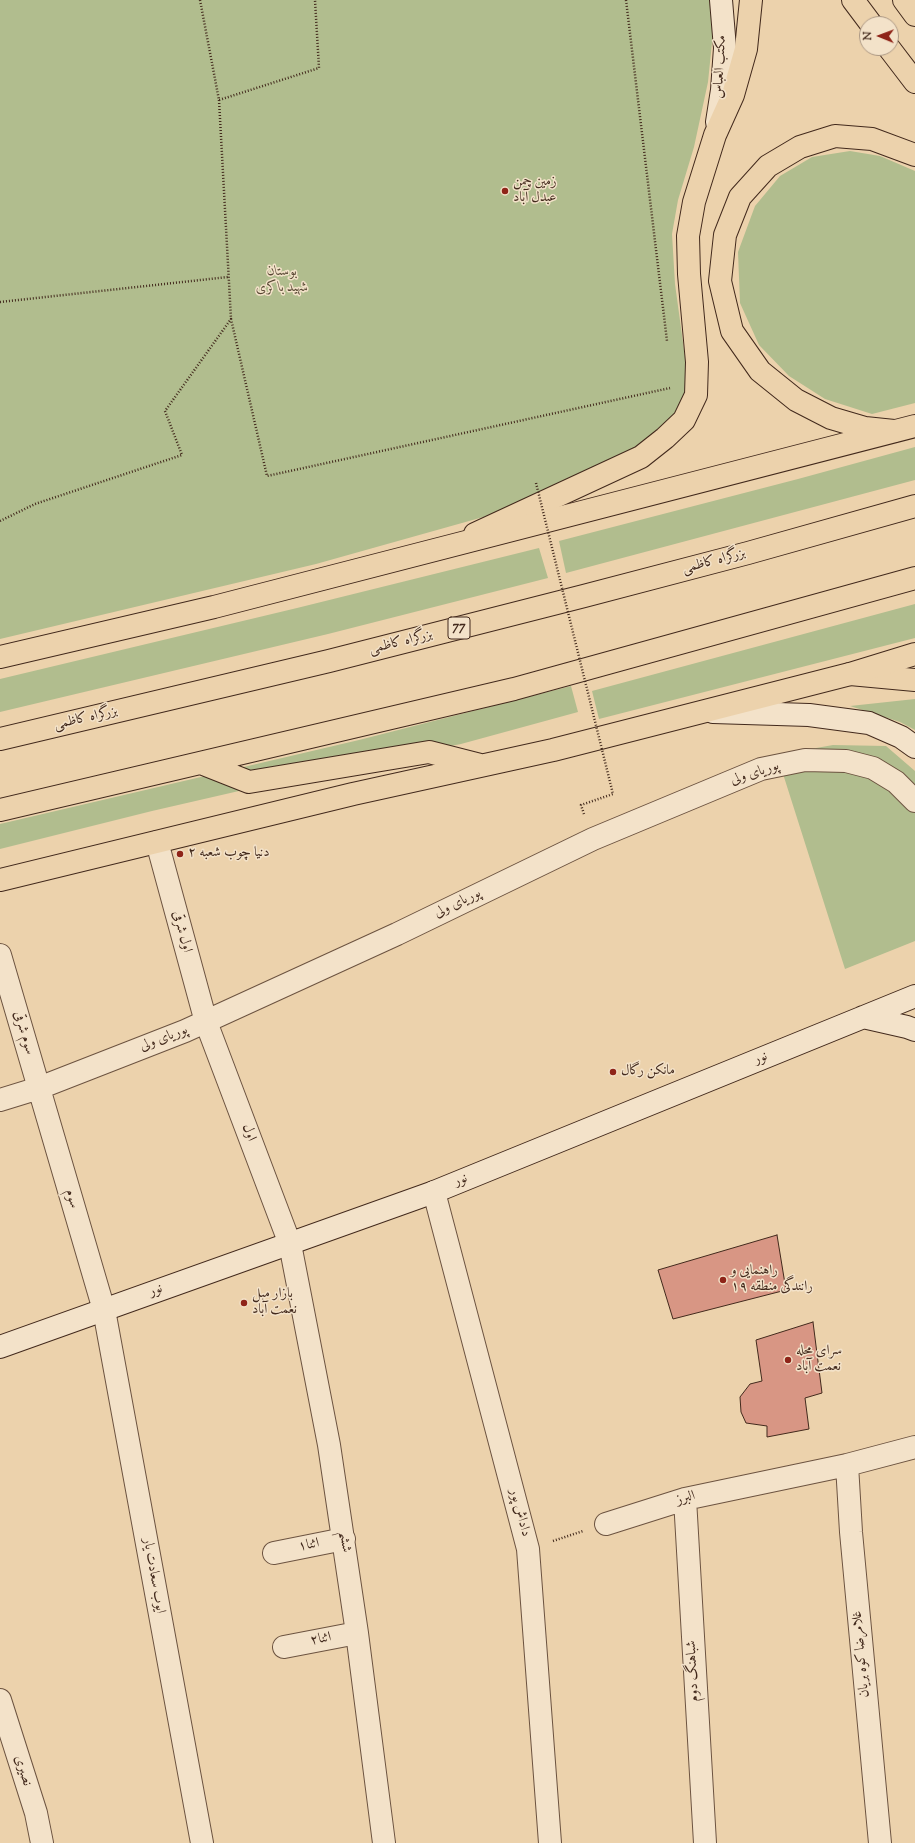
<!DOCTYPE html>
<meta charset="utf-8">
<style>
body{margin:0}
#map{position:relative;width:915px;height:1843px;overflow:hidden;background:#ecd2ac;font-family:"Sorts Mill Goudy",serif}
canvas{display:block}
.north{position:absolute;left:859px;top:16px;width:40px;height:40px;box-sizing:border-box;background:#f3e2c9;border:1px solid #ac9884;border-radius:50%;rotate:271deg;font-size:11px;font-weight:700;line-height:16px;text-align:center;color:#42291c}
.north::after{content:'';display:block;margin:auto;width:14px;height:18px;background:#8f2418;clip-path:polygon(50% 0,100% 100%,50% 72%,0 100%)}
</style>
<div id="map">
<canvas width="915" height="1843"></canvas>
<div class="north">N</div>
</div>
<script>
const ctx = document.querySelector('canvas').getContext('2d');
ctx.lineJoin = 'round';
function paint(path, color) { ctx.fillStyle = color; ctx.fill(path, 'evenodd'); }
const poly = rows => new Path2D(rows.map(r => 'M' + r).join(''));
function strokePath(path, color, width, dash) { ctx.strokeStyle = color; ctx.lineWidth = width; ctx.lineCap = dash ? 'butt' : 'round'; ctx.setLineDash(dash || []); ctx.stroke(path); }
function drawText(font, color, halo, rows, align = 'center') {
  ctx.font = font + ' "Sorts Mill Goudy",Amiri,serif'; ctx.lineWidth = 3; ctx.setLineDash([]); ctx.textBaseline = 'middle'; ctx.strokeStyle = halo; ctx.fillStyle = color; for (const [text, x, y, turn = 0] of rows) {
    ctx.save(); ctx.translate(x, y); ctx.rotate((+turn || 0) * Math.PI / 180); ctx.textAlign = isNaN(turn) ? turn : align; if (halo) ctx.strokeText(text, 0, 0); ctx.fillText(text, 0, 0); ctx.restore();
  }
}
paint(poly([
 [0,0,709,0,714,23,708,82,694,147,678,200,672,234,675,284,688,379,683,405,645,442,608,465,494,514,316,564,0,639],
 [850,151,880,156,915,171,915,403,872,414,825,399,789,376,759,345,740,303,738,252,755,206,780,176,812,157],
 [915,447,915,480,566,573,559,541,798,479],
 [539,548,548,578,328,634,0,712,0,679,297,608],
 [915,604,915,638,599,719,592,691],
 [571,686,578,712,461,744,352,765,152,811,0,849,0,824,359,740],
 [915,699,915,730,900,722,850,706],
 [833,745,886,746,915,771,915,941,845,969,777,755]
]), '#b1bd8e');
const building = poly([
 [777,1235,786,1290,673,1319,658,1270,777,1235],
 [813,1322,822,1393,805,1398,809,1429,767,1437,767,1426,746,1423,741,1412,740,1397,750,1384,762,1381,756,1340,813,1322]
]);
paint(building, '#d89684');
strokePath(building, '#42291c', 1);
const street = poly([
 [157,842,206,1022,290,1244,329,1445,357,1633,384,1843],
 [0,955,104,1310,202,1843],
 [0,1100,39,1088,185,1031,397,934,593,839,761,769,805,760,846,761,873,768,896,782,915,801],
 [434,1192,528,1549,550,1843],
 [847,1465,851,1532,880,1843],
 [685,1499,705,1843],
 [606,1524,685,1499,847,1465,915,1447],
 [274,1553,344,1539],
 [284,1647,357,1633],
 [0,1700,36,1813,42,1843]
]);
const secondary = poly([
 [717,122,722,90,725,48,721,0],
 [713,712,809,715,869,723,901,737,915,747],
 [863,1017,907,1027,915,1030],
 [0,1347,434,1192,915,996]
]);
const primary = poly([
 [853,0,871,24],
 [904,0,915,15],
 [889,48,915,82],
 [894,431,865,428,831,418,796,400,760,371,732,331,720,281,725,235,740,197,768,166,800,147,835,136,872,139,915,155],
 [475,534,641,457,665,438,684,420,696,395,697,362,689,274,688,236,694,202,715,135,733,95,746,49,751,0],
 [850,674,915,680]
]);
const highway = poly([
 [0,657,214,607,915,426],
 [0,739,329,661,584,596,748,553,915,506],
 [201,763,249,782,429,752,480,765],
 [0,810,514,689,915,578],
 [0,880,353,794,553,750,850,674,915,654]
]);
strokePath(street, '#6c5340', 24);
strokePath(secondary, '#42291c', 24);
strokePath(primary, '#42291c', 24);
strokePath(highway, '#42291c', 24);
strokePath(poly([
 [200,0,219,100,319,68,315,0],
 [626,0,667,341],
 [219,100,231,319],
 [0,302,228,277],
 [0,521,35,504,182,455,165,411,231,319,267,476,670,388],
 [584,814,581,805,613,794],
 [553,1541,583,1531]
]), '#42291c', 2.5, [1, 2]);
strokePath(street, '#f3e2c9', 22);
strokePath(secondary, '#f3e2c9', 22);
strokePath(primary, '#ecd2ac', 22);
strokePath(highway, '#ecd2ac', 22);
strokePath(poly([
 [536,483,613,794]
]), '#42291c', 2.5, [1, 2]);
for (const [x, y, r, color] of [
 [505,191,4,"#8f2418"],
 [180,854,4,"#8f2418"],
 [613,1072,4,"#8f2418"],
 [723,1280,4,"#8f2418"],
 [244,1303,4,"#8f2418"],
 [788,1360,4,"#8f2418"]
]) { const dot = new Path2D(); dot.arc(x, y, r, 0, 2 * Math.PI); ctx.fillStyle = color; ctx.fill(dot); strokePath(dot, '#f3e2c9', 1.5); }
for (const [x, y, w] of [
 [459,628,22]
]) { const box = new Path2D(); box.roundRect(x - w / 2, y - 11, w, 22, 3); ctx.fillStyle = '#f3e2c9'; ctx.fill(box); strokePath(box, '#42291c', 1); }
drawText('bold 13px', '#42291c', null, [
 ["77",459,628]
]);
drawText('14px', '#42291c', '#f3e2c9', [
 ["مکتب العباس",721,67,-87],
 ["بزرگراه کاظمی",714,562,-15],
 ["بزرگراه کاظمی",401,643,-14],
 ["بزرگراه کاظمی",86,719,-13],
 ["پوریای ولی",755,774,-18],
 ["پوریای ولی",458,904,-26],
 ["اول شرقی",181,932,75],
 ["سوم شرقی",23,1033,74],
 ["پوریای ولی",164,1039,-21],
 ["نور",761,1059,-22],
 ["اول",248,1133,69],
 ["نور",461,1181,-22],
 ["سوم",71,1199,74],
 ["نور",156,1291,-20],
 ["البرز",686,1499,-15],
 ["داداش پور",519,1513,75],
 ["ششم",344,1542,82],
 ["اثنا۱",309,1546,-11],
 ["ایوب سعادت یار",153,1576,80],
 ["اثنا۲",321,1640,-11],
 ["غلامرضا کوه بریان",862,1654,-95],
 ["شباهنگ دوم",694,1671,-93],
 ["نصیری",22,1771,73]
]);
drawText('14px', '#42291c', '#f3e2c9', [
 ["زمین چمن",513,183],
 ["عبدل آباد",513,199],
 ["دنیا چوب شعبه ۲",188,854],
 ["مانکن رگال",621,1072],
 ["راهنمایی و",731,1272],
 ["رانندگی منطقه ۱۹",731,1288],
 ["بازار مبل",252,1295],
 ["نعمت آباد",252,1311],
 ["سرای محله",796,1352],
 ["نعمت آباد",796,1368]
], 'left');
drawText('italic 14px', '#584733', '#f3e2c9', [
 ["بوستان",282,273],
 ["شهید باکری",282,289]
]);
</script>
